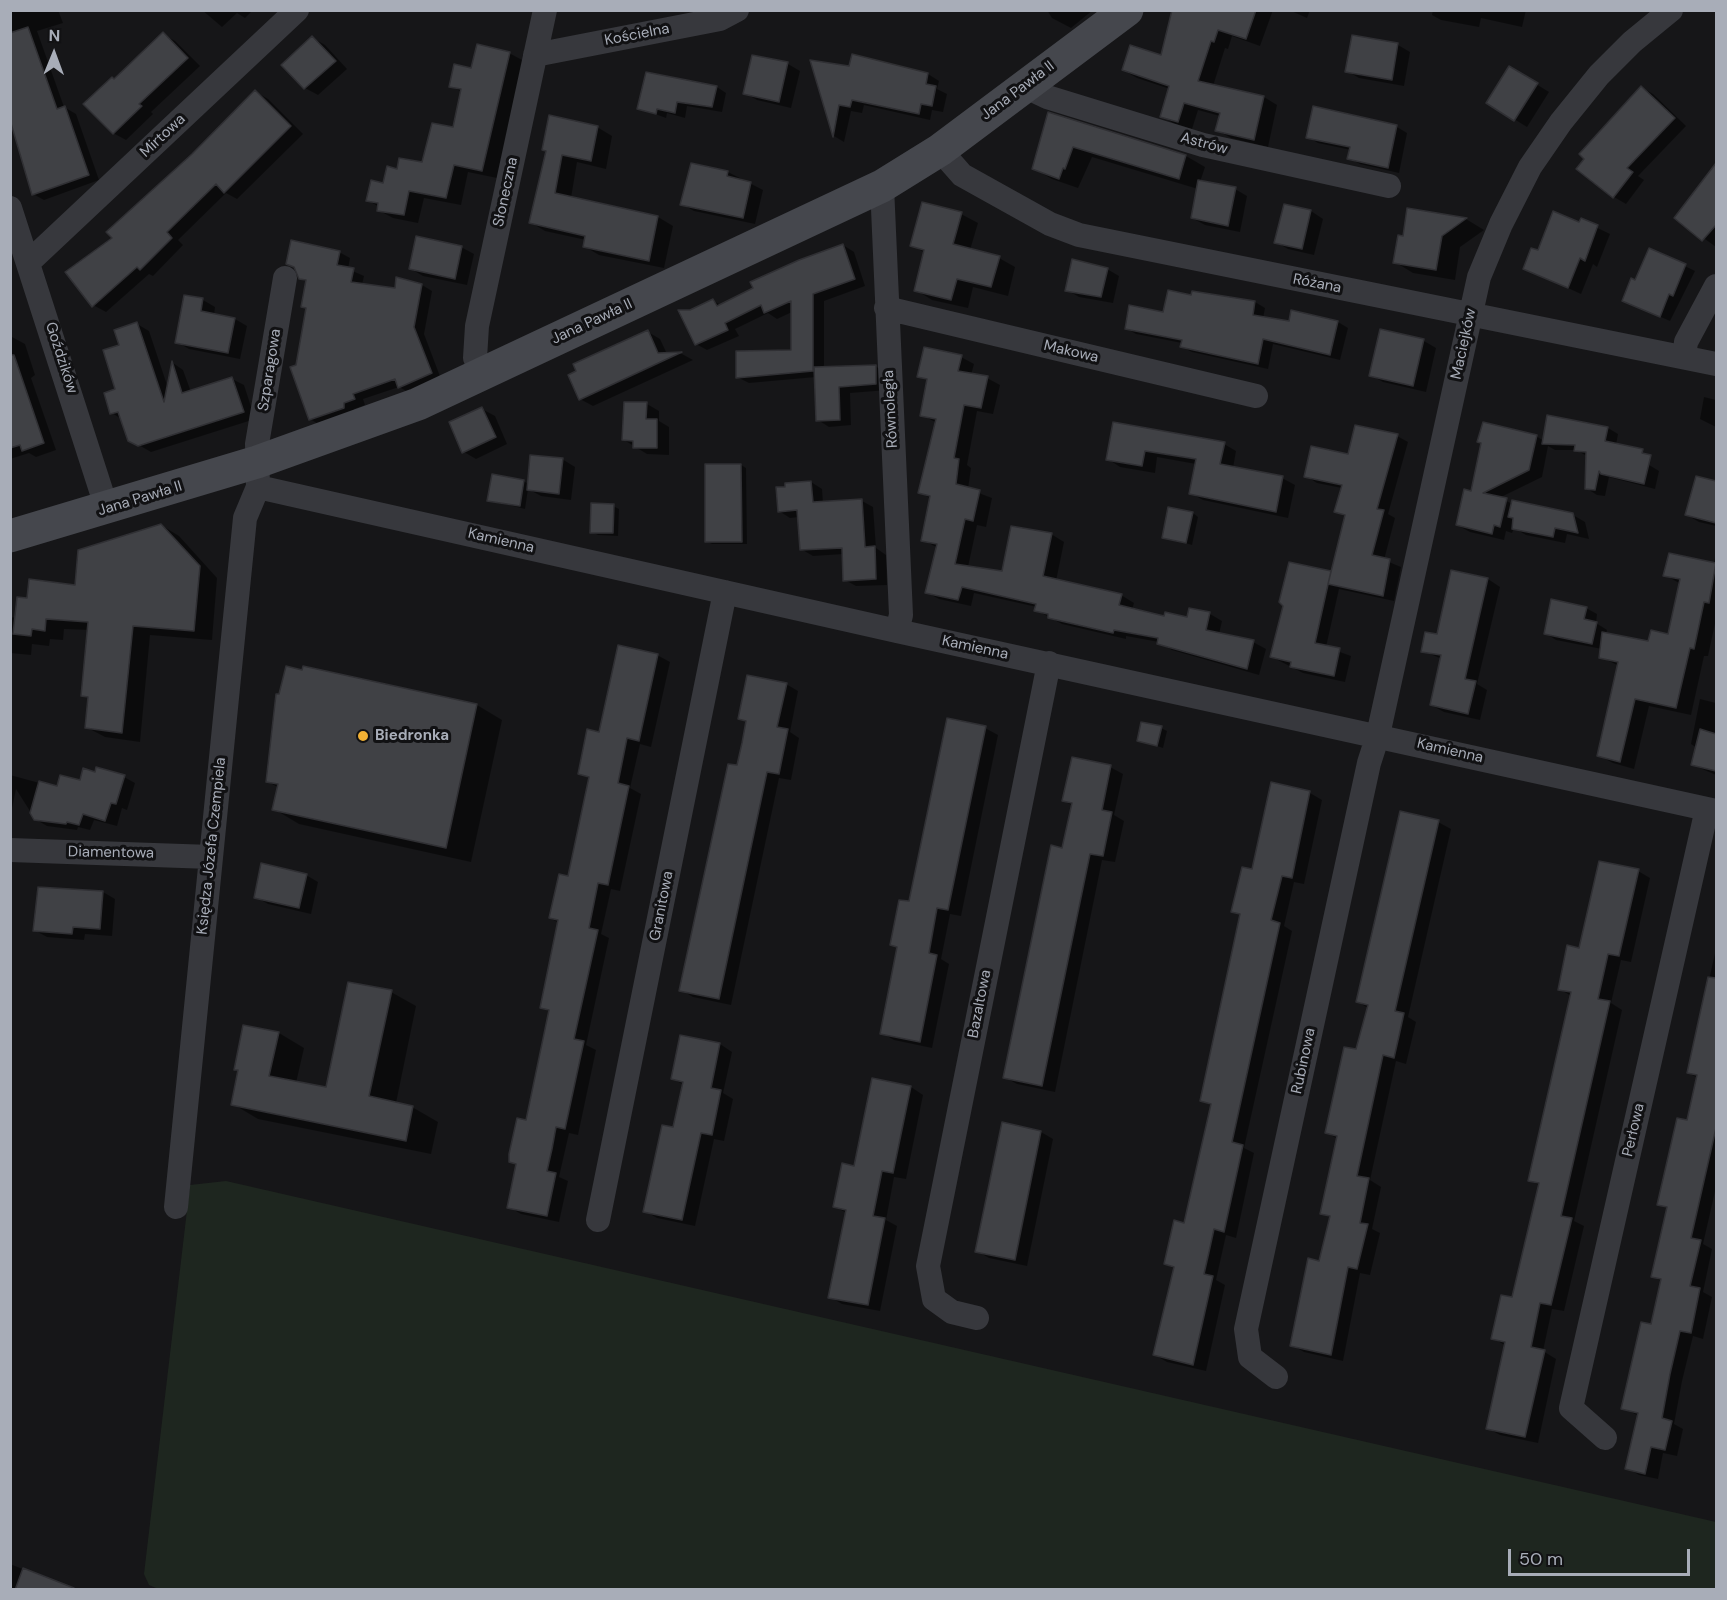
<!DOCTYPE html>
<meta charset="utf-8">
<style>
body{margin:0}
#map{position:relative;width:1727px;height:1600px;overflow:hidden;background:#161618;font-family:"DM Sans",sans-serif}
canvas{display:block}
.frame{position:absolute;inset:0;border:12px solid #a8adb8;pointer-events:none}
.north{position:absolute;left:24px;top:24px;width:60px;height:60px;-webkit-text-stroke:4px #111113;paint-order:stroke;rotate:1deg;font-size:16px;font-weight:700;line-height:24px;text-align:center;color:#a8adb8}
.north::after{content:'';display:block;margin:auto;width:21px;height:27px;background:#a8adb8;clip-path:polygon(50% 0,100% 100%,50% 72%,0 100%)}
.scale{position:absolute;left:1508px;top:1549px;width:182px;height:27px;box-sizing:border-box;border:3px solid #a8adb8;border-top:0;padding-left:8px;font-size:18px;line-height:21px;white-space:nowrap;color:#a8adb8;-webkit-text-stroke:4px #111113;paint-order:stroke}
</style>
<div id="map">
<canvas width="1727" height="1600"></canvas>
<div class="frame"></div>
<div class="north">N</div>
<div class="scale">50 m</div>
</div>
<script>
const ctx = document.querySelector('canvas').getContext('2d');
ctx.lineJoin = 'round';
function paint(path, color) { ctx.fillStyle = color; ctx.fill(path, 'evenodd'); }
const poly = rows => new Path2D(rows.map(r => 'M' + r).join(''));
function strokePath(path, color, width, dash) { ctx.strokeStyle = color; ctx.lineWidth = width; ctx.lineCap = dash ? 'butt' : 'round'; ctx.setLineDash(dash || []); ctx.stroke(path); }
function drawText(font, color, halo, rows, align = 'center') {
  ctx.font = font + ' "DM Sans",sans-serif'; ctx.lineWidth = 6; ctx.setLineDash([]); ctx.textBaseline = 'middle'; ctx.strokeStyle = halo; ctx.fillStyle = color; for (const [text, x, y, turn = 0] of rows) {
    ctx.save(); ctx.translate(x, y); ctx.rotate((+turn || 0) * Math.PI / 180); ctx.textAlign = isNaN(turn) ? turn : align; if (halo) ctx.strokeText(text, 0, 0); ctx.fillText(text, 0, 0); ctx.restore();
  }
}
paint(poly([
 [226,1181,1716,1522,1716,1590,161,1590,149,1585,144,1574,190,1185]
]), '#1e261f');
paint(poly([
 [10,10,58,10,63,23,37,31,64,107,76,114,99,180,44,200,33,194,10,114],
 [202,10,253,10,245,18,237,13,222,27],
 [1047,10,1093,10,1071,28,1052,18],
 [1222,10,1273,10,1260,46,1232,36,1228,49,1225,48,1213,86,1264,97,1277,105,1268,147,1231,138,1217,130,1220,116,1198,110,1192,129,1175,124,1161,116,1170,89,1137,78,1123,70,1162,57],
 [1289,10,1310,10,1307,18],
 [1433,10,1526,10,1522,27,1481,18,1479,27,1441,20,1432,15],
 [163,34,175,41,200,66,151,112,153,114,126,140,113,133],
 [1353,37,1398,45,1410,52,1404,86,1359,78,1347,71],
 [313,38,325,45,347,69,318,95,305,88,284,65],
 [509,53,524,61,497,178,468,172,461,205,424,198,418,223,393,218,378,210,379,207,368,200,398,170,423,164,454,129,462,92,451,86,472,70],
 [753,56,788,64,800,71,791,108,757,100,745,93],
 [812,62,928,74,939,81,937,89,947,94,943,112,932,110,930,120,864,105,862,113,851,111,844,142,834,136],
 [1510,68,1549,92,1527,127,1488,103],
 [717,87,726,93,722,112,687,106,685,118,667,113,666,118,639,108],
 [1641,87,1653,94,1686,126,1638,176,1644,180,1626,204,1614,197],
 [256,92,268,99,303,134,237,199,226,193,178,240,183,245,153,276,149,274,106,312,93,305,114,238],
 [1314,108,1397,127,1407,133,1399,173,1360,164,1349,158,1351,150,1318,143,1308,137],
 [1049,114,1186,156,1205,167,1200,182,1235,189,1247,196,1240,232,1205,225,1192,218,1198,189,1092,157,1078,188,1052,179,1033,168],
 [597,127,612,136,606,169,577,162,571,198,658,217,673,226,664,268,599,255,584,246,586,240,545,231,530,222,548,152],
 [728,172,763,190,755,224,694,211,682,204],
 [1711,173,1716,176,1716,247,1676,218],
 [1285,205,1311,211,1323,219,1314,255,1288,249,1276,242],
 [1408,210,1466,219,1484,230,1460,247,1455,280,1413,273,1395,262,1404,237],
 [961,214,978,223,970,250,999,258,1015,267,1008,296,973,287,968,308,932,300,916,290,925,253,912,245],
 [1581,220,1610,234,1597,267,1593,264,1581,294,1524,268,1539,252],
 [843,245,854,252,865,286,824,301,824,368,875,366,887,373,888,390,850,393,851,425,829,427,818,420,816,377,749,383,737,377,791,351,792,312,777,319,768,313,735,329,739,336,707,350,696,344,690,312,713,301,721,305],
 [461,247,474,254,467,285,423,276,411,269],
 [1650,249,1695,271,1670,321,1633,305,1636,282],
 [339,252,350,258,348,269,364,276,362,285,396,289,397,279,422,285,432,291,424,334,441,379,410,393,399,387,363,399,365,405,354,409,354,413,320,425,310,419,298,366,307,309,302,307,307,282,300,278],
 [1107,269,1119,276,1113,303,1079,297,1067,290],
 [1193,292,1255,302,1265,308,1263,318,1290,323,1293,312,1338,322,1348,328,1340,360,1273,344,1268,369,1192,352,1182,347,1182,343,1136,334,1126,328,1164,314,1192,297],
 [203,300,215,307,214,315,235,319,247,326,240,359,189,349,177,342],
 [137,324,149,331,168,388,173,363,183,370,191,392,232,379,244,385,255,419,151,452,130,440,123,420,112,413,121,346],
 [648,332,660,339,667,354,682,354,693,360,593,406,580,399],
 [12,337,25,344,35,375,31,378,56,450,36,457,29,453,10,459],
 [1424,341,1436,348,1426,392,1383,382,1371,375],
 [961,357,974,364,971,375,987,378,1000,385,993,414,977,411,967,465,971,468,968,489,992,498,986,527,977,525,968,567,1003,573,1051,534,1064,542,1056,581,1121,595,1134,603,1132,610,1165,618,1188,619,1210,614,1222,621,1219,634,1253,642,1266,649,1259,675,1172,650,1159,642,1126,636,1126,639,1062,624,1036,610,1037,607,974,593,971,606,939,599,926,592,938,548,923,540,931,499,920,492,937,423,922,415,928,381,919,376],
 [1704,397,1716,400,1716,427,1700,419],
 [647,404,659,411,659,421,669,427,669,455,647,454,624,440],
 [482,409,495,416,507,444,476,459,464,452],
 [1114,424,1224,444,1236,451,1233,468,1282,478,1295,485,1288,518,1203,500,1190,493,1196,464,1157,457,1155,473,1120,467,1108,459],
 [1608,428,1618,434,1616,445,1659,471,1655,489,1609,477,1605,496,1597,495,1586,488,1587,456,1576,450,1555,450,1548,446,1542,477,1499,498,1513,504,1573,515,1585,522,1589,539,1567,534,1565,543,1526,535,1514,528,1512,533,1506,531,1504,540,1470,532,1457,525,1472,492,1536,436,1544,441],
 [1397,436,1408,442,1388,514,1395,518,1384,560,1401,567,1394,601,1339,589,1326,647,1351,656,1345,682,1303,673,1272,657,1330,573,1332,574,1346,517,1336,512,1342,488,1317,483,1306,476],
 [562,459,575,467,571,500,541,496,528,489,525,509,489,500,523,481,529,484],
 [741,465,746,468,747,544,712,544,706,541],
 [1698,478,1716,483,1716,526,1699,522,1687,515],
 [811,482,822,489,823,503,862,501,873,507,876,548,886,555,887,585,856,586,845,580,844,554,813,556,801,549,799,517,790,518,779,511],
 [613,506,619,509,618,536,598,535,592,532],
 [1193,513,1198,517,1192,545,1164,537],
 [161,525,179,536,217,578,212,640,150,635,140,742,105,737,86,727,89,699,82,695,89,630,64,629,63,640,50,639,49,646,32,644,31,655,10,653,10,617,16,618,28,600,77,586],
 [1716,551,1716,619,1708,656,1704,656,1691,715,1649,706,1634,769,1613,763,1598,755,1619,666,1601,657,1602,649,1556,640,1545,633,1586,608,1597,614,1596,623,1607,630,1606,634,1649,643,1669,635,1679,583,1665,575,1714,564],
 [1488,579,1500,587,1477,684,1487,690,1480,720,1444,712,1431,705,1442,659,1423,651],
 [657,655,670,662,651,747,640,744,630,788,641,794,620,891,611,889,601,934,609,938,586,1045,596,1050,578,1135,569,1133,559,1177,568,1181,559,1222,521,1214,509,1207,517,1166,510,1161,527,1122,550,1012,541,1007,559,923,550,918,569,878,590,779,580,773,600,734],
 [304,667,477,705,502,720,471,862,299,824,274,809,279,788,267,781,281,696],
 [786,684,798,691,790,732,799,738,791,780,779,778,731,1005,693,997,681,990,738,767,748,723,739,718],
 [1700,699,1716,703,1716,775,1693,765,1697,748,1691,744],
 [985,728,998,735,961,916,950,914,941,959,949,964,932,1048,894,1040,882,1033,899,948,892,944],
 [1161,728,1167,731,1163,748,1139,740],
 [1110,767,1123,774,1114,815,1124,821,1115,862,1102,860,1055,1092,1017,1084,1004,1077,1073,806,1064,801],
 [97,774,124,777,135,783,127,810,122,808,117,826,94,820,90,830,78,827,77,830,47,826,35,819,16,789,10,818,10,775,58,788],
 [1272,784,1310,793,1322,800,1304,884,1294,882,1284,926,1292,931,1244,1148,1254,1153,1236,1238,1226,1235,1216,1280,1225,1285,1206,1371,1167,1362,1155,1355,1175,1269,1165,1264,1185,1225,1212,1106,1201,1100,1242,916,1233,911,1253,871],
 [1438,822,1451,829,1408,1017,1416,1022,1406,1064,1396,1061,1370,1180,1381,1187,1372,1229,1380,1233,1370,1275,1360,1273,1343,1361,1304,1352,1292,1345,1320,1263,1331,1218,1322,1213,1338,1139,1327,1133,1358,1051,1368,1008,1358,1002],
 [1638,871,1650,878,1631,962,1621,960,1611,1003,1622,1010,1574,1221,1584,1226,1564,1311,1552,1309,1543,1351,1556,1359,1538,1443,1500,1435,1487,1428,1506,1346,1493,1338,1513,1299,1540,1186,1530,1180,1571,996,1560,989,1580,949],
 [306,875,318,882,311,914,268,904,256,897],
 [103,892,115,899,112,936,85,934,84,940,47,937,34,930],
 [1716,949,1716,1187,1703,1244,1712,1249,1703,1292,1712,1297,1703,1339,1693,1336,1682,1381,1674,1424,1683,1429,1677,1456,1663,1453,1658,1479,1639,1475,1627,1468,1639,1416,1623,1408,1652,1326,1662,1282,1653,1276,1668,1209,1659,1204,1688,1122,1698,1078,1688,1073],
 [391,992,416,1006,396,1103,412,1107,438,1122,431,1154,258,1119,233,1104,240,1071,236,1069,279,1033,304,1048,296,1083,327,1089],
 [720,1044,732,1052,723,1093,733,1099,724,1141,714,1139,695,1226,657,1218,645,1211,675,1129,684,1085,673,1079],
 [911,1087,923,1095,906,1179,894,1177,886,1220,897,1226,880,1311,842,1304,830,1297,847,1213,835,1207,855,1167],
 [1003,1124,1041,1132,1053,1139,1027,1266,989,1258,977,1251],
 [10,1564,65,1586,71,1590,10,1590]
]), '#0007');
const building = poly([
 [1172,10,1256,10,1246,39,1218,30,1214,42,1211,41,1198,81,1264,96,1254,140,1215,131,1220,113,1184,103,1178,122,1160,117,1169,86,1122,70,1130,45,1161,55,1172,10],
 [28,27,57,109,65,106,89,175,32,195,10,120,10,33,28,27],
 [163,32,188,58,139,104,142,106,113,134,83,104,112,77,114,79,163,32],
 [1352,35,1398,43,1392,80,1345,72,1352,35],
 [312,36,336,61,304,89,281,65,312,36],
 [477,44,510,52,482,171,454,165,446,198,409,191,404,215,377,211,378,203,366,201,371,180,383,183,387,166,397,169,399,158,422,162,432,123,453,127,461,89,449,87,454,64,471,68,477,44],
 [852,54,928,73,926,84,936,86,932,106,921,104,919,114,852,100,850,107,839,105,833,137,810,60,849,66,852,54],
 [752,55,788,62,779,102,743,94,752,55],
 [1509,66,1538,83,1514,121,1486,103,1509,66],
 [646,72,717,86,712,107,677,102,675,113,657,109,656,114,637,109,646,72],
 [1641,86,1675,118,1627,168,1633,172,1613,198,1576,169,1584,159,1579,154,1641,86],
 [255,90,291,126,224,193,216,184,167,232,172,238,140,270,137,267,92,307,65,272,112,238,106,232,192,154,255,90],
 [1313,106,1397,125,1388,168,1347,159,1350,147,1306,138,1313,106],
 [1048,112,1186,155,1179,179,1073,147,1065,169,1063,168,1059,179,1032,169,1048,112],
 [549,115,598,126,591,161,562,155,555,193,658,216,649,261,583,247,585,236,529,223,546,151,542,150,549,115],
 [691,163,728,171,727,176,751,182,743,218,680,205,691,163],
 [1716,163,1716,225,1702,241,1674,218,1716,163],
 [1198,180,1236,187,1228,226,1191,218,1198,180],
 [922,202,962,212,953,244,1000,256,991,287,957,279,951,300,914,291,924,250,910,246,922,202],
 [1284,204,1311,210,1302,249,1274,243,1284,204],
 [1407,208,1467,218,1442,236,1436,270,1393,263,1398,235,1403,236,1407,208],
 [1553,211,1579,222,1581,218,1598,225,1585,261,1580,258,1568,288,1523,269,1531,248,1538,250,1553,211],
 [416,236,462,246,455,279,409,269,416,236],
 [291,240,340,251,337,265,354,268,351,282,395,288,396,277,422,284,414,327,432,373,398,388,395,379,353,394,355,399,344,403,344,408,309,420,290,367,296,365,306,308,301,307,306,280,299,279,294,267,286,264,291,240],
 [843,244,855,279,813,294,813,371,736,378,736,351,791,350,791,301,764,313,761,305,725,323,728,330,695,345,678,310,690,310,713,299,717,306,753,288,750,282,799,260,843,244],
 [1649,248,1686,264,1673,296,1669,294,1660,317,1622,301,1631,278,1635,280,1649,248],
 [1072,259,1108,268,1101,297,1065,291,1072,259],
 [1168,290,1191,295,1192,291,1255,301,1253,315,1289,321,1291,310,1338,321,1330,355,1263,339,1258,364,1180,347,1182,340,1125,329,1129,305,1163,312,1168,290],
 [184,295,203,298,201,311,235,318,228,353,175,343,184,295],
 [137,322,164,402,172,361,182,393,232,377,244,412,138,446,128,441,118,412,110,414,104,393,115,389,103,350,119,345,114,330,137,322],
 [1380,329,1424,339,1413,386,1369,376,1380,329],
 [648,330,658,353,682,352,579,400,568,375,576,371,573,364,648,330],
 [924,347,962,355,958,371,988,376,981,408,964,405,954,458,959,459,956,484,980,490,973,521,965,519,955,564,1002,571,1011,526,1052,533,1043,576,1122,594,1119,605,1164,616,1165,612,1187,617,1189,608,1210,612,1206,630,1254,640,1247,669,1157,644,1158,638,1114,630,1113,633,1048,618,1048,614,1034,611,1036,604,962,587,958,600,925,593,937,544,921,541,930,496,918,493,936,419,920,416,927,379,917,377,924,347],
 [10,355,14,355,44,443,22,451,20,445,10,448,10,355],
 [876,365,876,384,839,387,840,420,816,421,814,367,876,365],
 [624,402,647,402,646,419,657,419,657,448,633,448,633,441,622,440,624,402],
 [482,407,496,437,462,453,449,422,482,407],
 [1547,415,1608,427,1605,441,1643,449,1642,453,1651,455,1644,484,1601,474,1599,471,1595,490,1585,489,1586,452,1574,451,1575,445,1542,444,1547,415],
 [1113,422,1225,442,1220,464,1283,476,1276,512,1189,494,1196,459,1145,451,1142,466,1106,460,1113,422],
 [1483,422,1537,435,1529,470,1483,493,1507,498,1500,527,1494,525,1492,534,1456,525,1464,489,1471,491,1481,443,1477,442,1483,422],
 [1355,425,1398,434,1377,509,1384,510,1372,555,1390,559,1383,596,1328,584,1345,515,1334,512,1342,485,1304,477,1311,446,1348,454,1355,425],
 [530,455,563,458,559,494,527,490,530,455],
 [705,464,741,464,742,542,705,542,705,464],
 [492,474,524,480,520,506,487,501,492,474],
 [1696,476,1716,481,1716,523,1685,515,1696,476],
 [811,481,813,502,862,499,865,547,875,546,876,579,843,581,842,548,800,550,797,510,778,512,776,487,785,487,785,483,811,481],
 [1512,500,1573,513,1578,533,1555,528,1553,537,1512,529,1513,518,1508,517,1512,500],
 [591,503,614,504,613,533,590,533,591,503],
 [1168,507,1193,512,1186,543,1162,538,1168,507],
 [161,524,200,566,194,631,133,626,122,733,85,728,88,697,81,696,88,622,46,619,45,631,32,629,31,636,13,634,17,597,27,598,29,579,75,585,78,550,161,524],
 [1669,553,1716,563,1709,603,1704,602,1694,649,1690,648,1676,708,1635,699,1620,762,1597,756,1618,662,1599,658,1602,632,1648,641,1651,630,1668,634,1680,579,1663,576,1669,553],
 [1289,562,1331,571,1315,643,1340,648,1334,676,1290,667,1291,662,1270,657,1283,606,1279,602,1289,562],
 [1451,570,1488,578,1465,679,1476,681,1468,714,1430,705,1441,655,1421,652,1425,632,1437,634,1451,570],
 [1551,599,1587,607,1584,619,1597,622,1592,644,1544,634,1551,599],
 [618,645,658,654,639,741,627,738,618,783,629,786,608,885,598,883,589,928,598,930,574,1039,584,1041,565,1129,556,1127,552,1149,547,1171,556,1173,547,1216,507,1208,516,1164,509,1162,509,1154,517,1118,526,1120,549,1010,540,1008,558,920,549,918,559,874,568,876,589,777,578,774,587,729,599,732,618,645],
 [286,666,302,670,303,666,477,704,446,848,272,810,278,784,266,782,276,694,279,694,286,666],
 [747,675,787,683,777,727,788,729,779,774,767,772,719,999,679,991,728,764,737,765,742,743,746,721,738,719,747,675],
 [947,718,986,726,948,910,937,908,929,953,937,955,920,1042,880,1034,897,947,890,945,899,900,909,901,947,718],
 [1141,722,1162,726,1157,746,1137,741,1141,722],
 [1700,729,1716,734,1716,771,1691,765,1700,729],
 [1072,757,1111,765,1102,810,1112,812,1103,856,1090,854,1042,1086,1003,1078,1051,845,1062,848,1072,803,1062,801,1072,757],
 [96,767,125,775,116,804,111,803,105,821,83,814,79,825,67,822,66,824,34,820,30,813,39,781,57,786,60,775,80,780,83,768,95,772,96,767],
 [1271,782,1310,791,1292,878,1282,876,1271,920,1280,923,1232,1142,1243,1145,1224,1232,1214,1229,1209,1252,1204,1274,1213,1276,1193,1365,1153,1355,1174,1267,1164,1264,1174,1220,1184,1223,1193,1183,1211,1104,1200,1101,1240,914,1231,912,1242,867,1252,869,1271,782],
 [1400,811,1439,820,1395,1011,1404,1013,1399,1036,1394,1058,1383,1055,1357,1176,1369,1178,1360,1223,1368,1224,1357,1269,1348,1267,1331,1355,1290,1346,1308,1258,1319,1261,1330,1216,1320,1214,1337,1136,1325,1133,1344,1047,1356,1049,1368,1005,1356,1002,1400,811],
 [1599,861,1639,869,1619,956,1608,954,1598,999,1610,1001,1561,1216,1572,1218,1551,1305,1540,1303,1531,1347,1545,1350,1525,1437,1486,1429,1505,1342,1491,1339,1501,1295,1512,1297,1539,1183,1528,1181,1571,992,1558,990,1567,945,1579,948,1599,861],
 [261,863,307,874,299,908,254,898,261,863],
 [38,887,103,891,100,929,73,927,72,934,33,931,38,887],
 [1708,977,1716,978,1716,1128,1691,1238,1701,1240,1690,1286,1700,1288,1691,1333,1680,1331,1670,1374,1662,1418,1672,1421,1665,1450,1651,1447,1645,1474,1625,1469,1638,1413,1621,1409,1641,1322,1651,1324,1661,1279,1651,1277,1667,1207,1657,1205,1677,1118,1687,1120,1697,1075,1687,1073,1708,977],
 [348,982,392,990,369,1096,413,1106,406,1141,231,1105,238,1070,234,1070,243,1025,279,1032,269,1076,326,1087,348,982],
 [680,1035,720,1043,711,1088,721,1090,712,1135,701,1133,682,1220,643,1212,662,1125,673,1127,683,1082,671,1079,680,1035],
 [872,1078,911,1086,893,1173,882,1171,873,1216,885,1218,868,1305,828,1298,846,1210,833,1207,842,1163,854,1166,872,1078],
 [1002,1122,1041,1131,1015,1260,975,1252,1002,1122],
 [23,1568,74,1588,74,1590,15,1590,23,1568]
]);
paint(building, '#404145');
strokePath(building, '#303034', 1.5);
strokePath(poly([
 [535,55,720,19,737,10],
 [1024,86,1047,97,1203,145,1389,186],
 [940,150,962,175,1050,224,1079,235,1716,364],
 [882,186,901,615,897,631],
 [10,208,107,509],
 [30,261,297,10],
 [285,278,257,444,258,487,897,631,1716,811],
 [886,308,1256,396],
 [1684,357,1686,342,1716,286],
 [484,373,475,358,477,326,545,10],
 [10,850,211,857],
 [176,1207,245,518,258,487],
 [598,1220,725,592],
 [977,1318,952,1312,934,1299,928,1266,1049,663],
 [1276,1377,1250,1357,1246,1329,1369,763,1378,735,1479,277,1501,224,1530,167,1561,122,1599,75,1632,42,1671,10],
 [1605,1438,1571,1408,1707,809]
]), '#37383d', 24);
strokePath(poly([
 [10,536,257,462,418,404,882,186,940,150,1127,10]
]), '#45474d', 33);
for (const [x, y, r, color] of [
 [363,736,6,"#f2b134"]
]) { const dot = new Path2D(); dot.arc(x, y, r, 0, 2 * Math.PI); ctx.fillStyle = color; ctx.fill(dot); strokePath(dot, '#111113', 2); }
drawText('15px', '#a8adb8', '#111113', [
 ["Kościelna",637,35,-11],
 ["Jana Pawła II",1018,91,-37],
 ["Mirtowa",163,136,-43],
 ["Astrów",1204,144,15],
 ["Słoneczna",506,192,-78],
 ["Różana",1317,284,11],
 ["Jana Pawła II",592,322,-25],
 ["Maciejków",1464,344,-78],
 ["Makowa",1071,352,13],
 ["Goździków",61,358,72],
 ["Szparagowa",270,370,-81],
 ["Równoległa",891,409,-93],
 ["Jana Pawła II",140,499,-17],
 ["Kamienna",501,541,13],
 ["Kamienna",975,648,12],
 ["Kamienna",1450,751,13],
 ["Księdza Józefa Czempiela",212,846,-84],
 ["Diamentowa",111,853,1],
 ["Granitowa",662,906,-79],
 ["Bazaltowa",980,1004,-79],
 ["Rubinowa",1304,1061,-78],
 ["Perłowa",1634,1130,-77]
]);
drawText('bold 15px', '#a8adb8', '#111113', [
 ["Biedronka",375,736]
], 'left');
</script>
